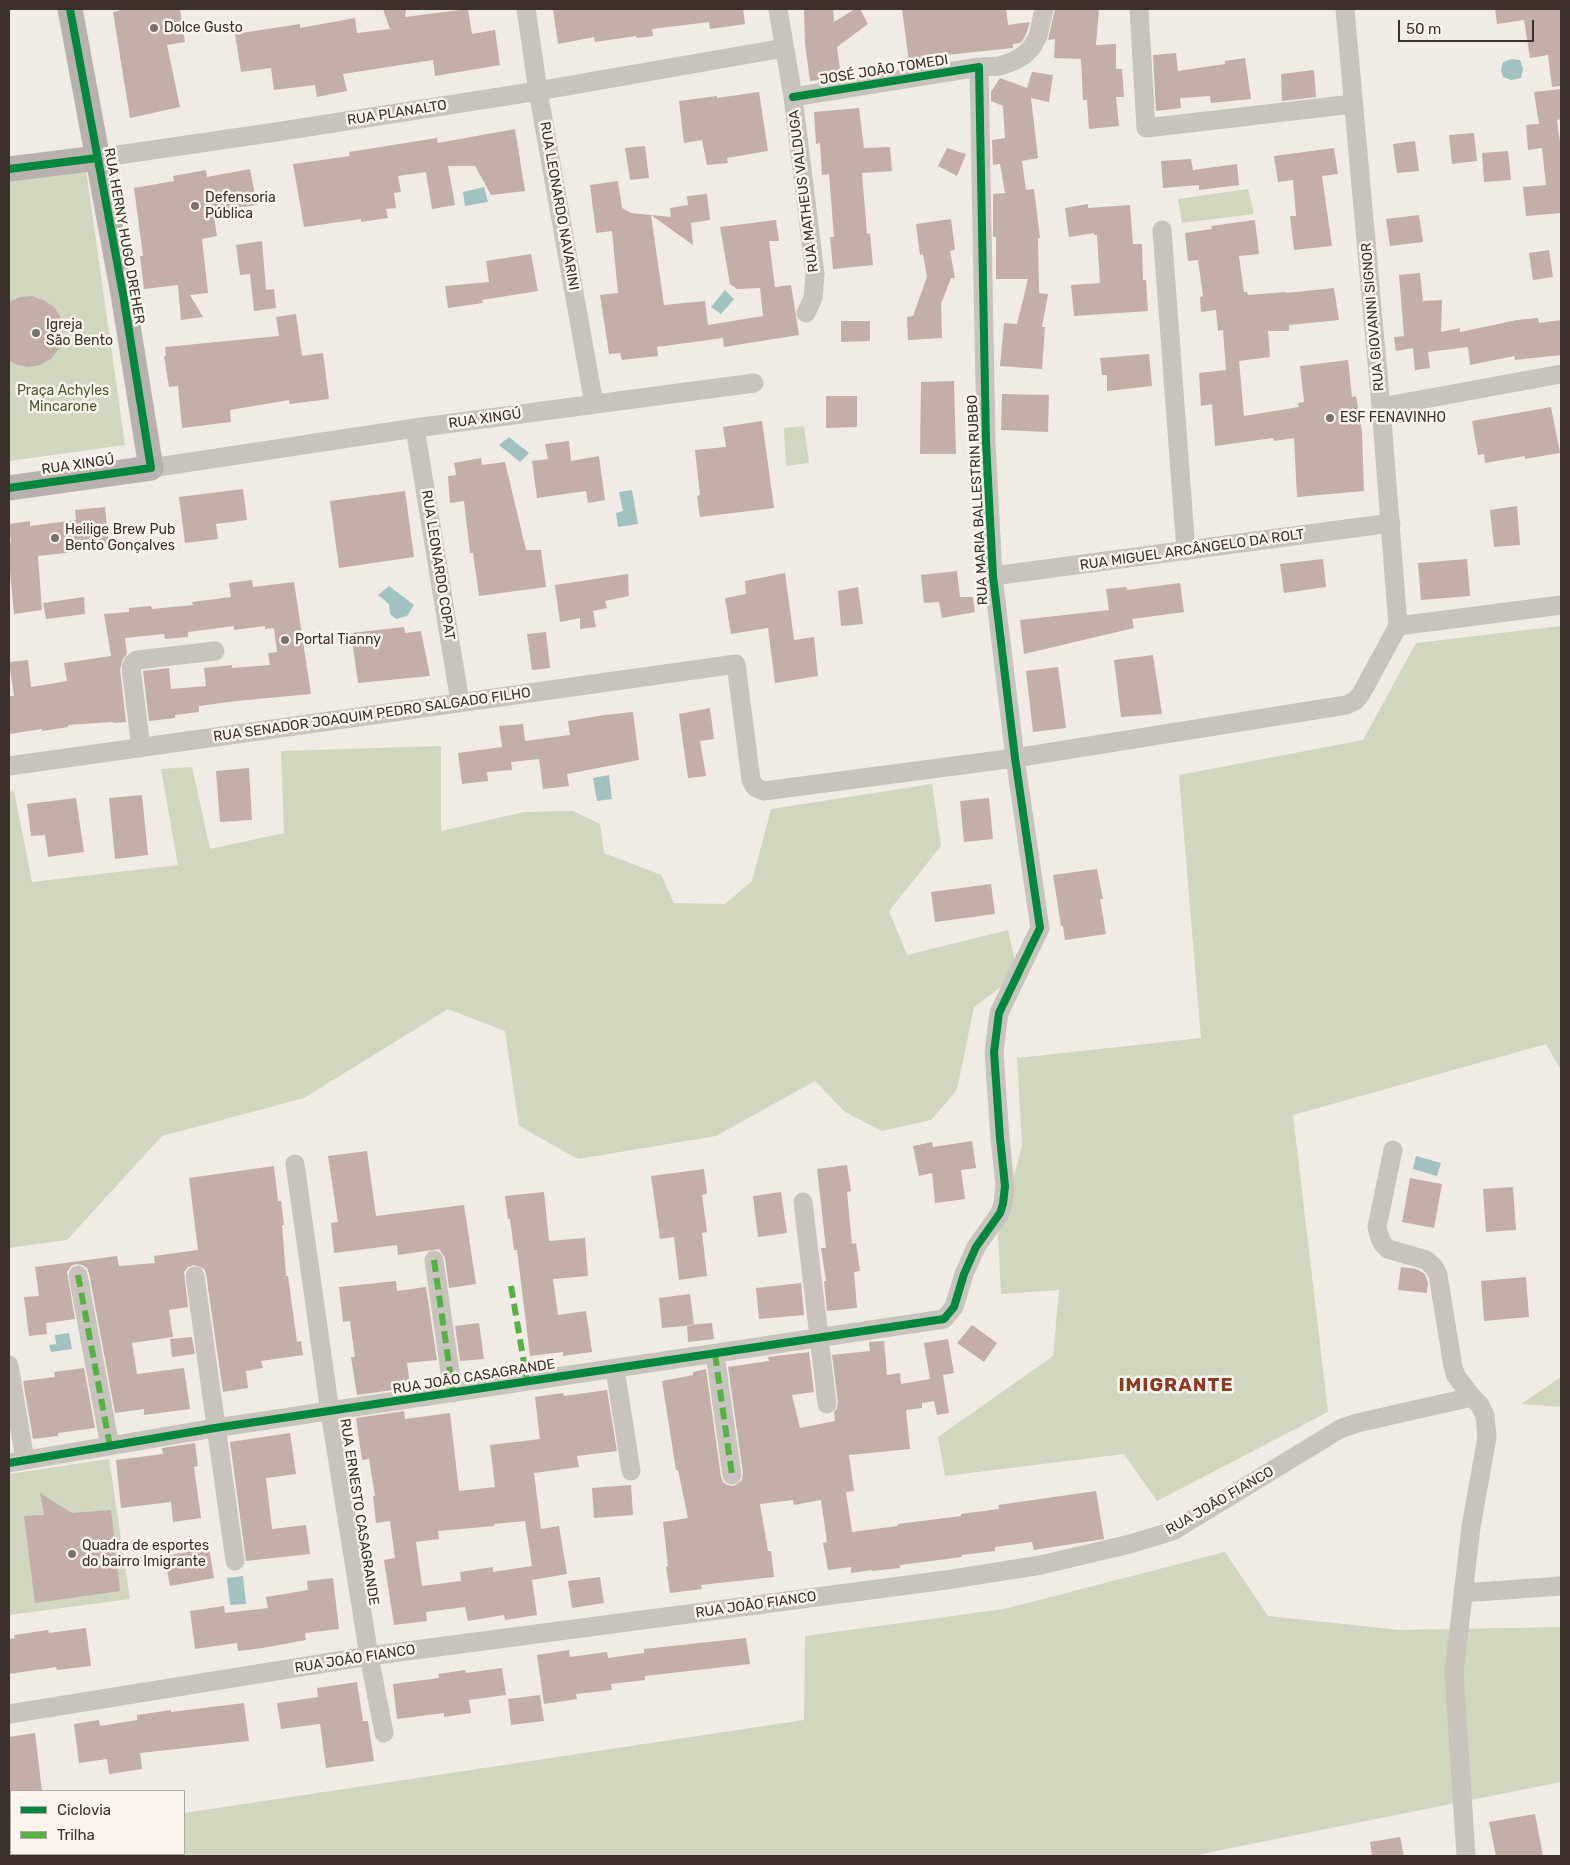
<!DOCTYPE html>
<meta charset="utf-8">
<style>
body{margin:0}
#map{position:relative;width:1570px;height:1865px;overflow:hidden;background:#f0ebe5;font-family:Rubik,sans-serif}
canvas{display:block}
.frame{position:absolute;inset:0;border:10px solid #3b302b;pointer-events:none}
.legend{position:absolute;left:10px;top:1790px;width:175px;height:65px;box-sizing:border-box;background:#fbf5ee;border:1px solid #aea6a0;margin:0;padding:6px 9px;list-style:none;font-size:15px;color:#3b302b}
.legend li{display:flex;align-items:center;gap:10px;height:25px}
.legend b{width:25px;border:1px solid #aea6a0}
.scale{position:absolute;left:1398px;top:20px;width:136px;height:22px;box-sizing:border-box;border:2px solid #3b302b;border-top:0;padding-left:6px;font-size:15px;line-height:18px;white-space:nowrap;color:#3b302b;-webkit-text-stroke:4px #fbf5ee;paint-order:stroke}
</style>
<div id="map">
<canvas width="1570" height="1865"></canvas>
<div class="frame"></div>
<ul class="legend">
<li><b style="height:6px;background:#00873e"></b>Ciclovia</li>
<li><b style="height:6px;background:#57b246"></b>Trilha</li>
</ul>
<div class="scale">50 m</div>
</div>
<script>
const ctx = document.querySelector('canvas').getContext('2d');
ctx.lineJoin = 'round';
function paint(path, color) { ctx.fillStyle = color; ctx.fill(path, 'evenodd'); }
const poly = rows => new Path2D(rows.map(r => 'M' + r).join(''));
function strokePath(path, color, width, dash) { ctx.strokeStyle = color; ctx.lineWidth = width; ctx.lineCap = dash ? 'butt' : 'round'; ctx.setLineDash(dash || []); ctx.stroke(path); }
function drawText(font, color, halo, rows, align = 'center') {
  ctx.font = font + ' Rubik,sans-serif'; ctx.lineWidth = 5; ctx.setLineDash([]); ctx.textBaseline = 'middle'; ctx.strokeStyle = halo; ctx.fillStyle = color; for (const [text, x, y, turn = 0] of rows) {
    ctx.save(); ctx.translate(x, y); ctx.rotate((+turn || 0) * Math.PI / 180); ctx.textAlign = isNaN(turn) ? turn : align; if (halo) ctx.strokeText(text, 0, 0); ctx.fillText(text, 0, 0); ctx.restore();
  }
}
paint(poly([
 [86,170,125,445,9,461,9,181],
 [1248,189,1254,214,1182,223,1178,199],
 [804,426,809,463,786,466,784,428],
 [1561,626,1561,1070,1546,1044,1293,1115,1328,1412,1157,1501,1124,1454,945,1476,938,1437,1053,1356,1059,1290,1001,1294,998,1234,1022,1146,1017,1058,1201,1038,1179,775,1363,740,1416,643],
 [441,746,441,831,524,812,573,811,600,824,604,853,661,875,674,903,725,904,752,881,771,809,932,784,941,846,889,911,907,955,1008,930,1018,974,974,1007,957,1090,931,1120,882,1131,845,1112,815,1081,716,1136,578,1159,519,1126,505,1031,448,1009,304,1098,162,1136,67,1240,9,1248,9,792,14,791,32,882,178,865,161,769,192,767,210,849,284,833,281,751],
 [1561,1377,1561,1407,1521,1404],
 [109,1459,130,1599,9,1615,9,1474],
 [1225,1552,1268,1616,1400,1630,1561,1627,1561,1782,1206,1853,1196,1856,9,1856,9,1839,11,1839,11,1854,184,1854,184,1813,804,1720,805,1636,1004,1609]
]), '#d1d6bf');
paint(poly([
 [1512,59,1520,60,1523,69,1521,78,1511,80,1503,77,1501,70,1503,62],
 [484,187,488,202,465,206,463,192],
 [725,290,734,299,721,314,711,307],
 [509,437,529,453,520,462,499,445],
 [632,490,638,524,618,527,616,513,623,511,619,492],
 [389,586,414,605,407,616,396,619,390,614,389,604,378,595],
 [609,775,612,799,597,801,593,778],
 [1416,1156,1441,1163,1437,1176,1413,1169],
 [69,1333,72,1349,51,1352,49,1345,56,1344,55,1335],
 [243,1576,246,1604,230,1605,227,1578]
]), '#a1c2c1');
paint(poly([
 [125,9,180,9,185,42,167,45,180,107,130,118,113,12],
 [383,9,406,9,405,17,468,9,472,34,495,30,500,65,435,76,433,60,343,74,347,91,317,97,315,85,274,90,271,68,241,72,235,34,300,24,300,28,355,18,357,33,390,29],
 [553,9,743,9,745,24,710,29,709,22,652,29,653,36,637,38,636,36,595,42,594,37,558,44],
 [804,9,833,9,834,22,855,9,860,9,868,24,837,47,841,77,810,81,805,44],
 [902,9,1006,9,1008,25,1030,22,1027,32,1023,40,1020,43,1013,44,1013,48,936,56,909,62],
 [1055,9,1099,9,1096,45,1116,44,1116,69,1122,69,1124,97,1116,97,1119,126,1089,129,1087,100,1083,100,1081,59,1054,58,1055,39,1048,40],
 [1495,9,1561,9,1561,86,1552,87,1548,55,1530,58,1524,20,1497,24],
 [1176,53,1178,71,1225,64,1225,61,1245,58,1251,99,1211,103,1210,96,1180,98,1181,108,1156,111,1153,55],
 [1314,70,1316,97,1282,101,1281,74],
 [1032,72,1053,75,1049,102,1031,98,1038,158,1022,161,1026,190,1034,189,1040,238,1038,238,1039,293,1048,294,1042,327,1045,327,1042,369,1000,366,1004,323,1017,324,1028,279,996,279,996,237,993,237,993,194,1005,193,1000,164,993,165,992,140,1005,138,1003,106,991,101,991,92,1000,78,1027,88],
 [1561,89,1561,119,1557,120,1561,150,1561,213,1526,216,1523,187,1546,185,1542,148,1528,150,1526,125,1539,124,1534,92],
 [759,92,768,151,727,158,728,163,707,165,702,140,684,143,679,101,717,96,717,98],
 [859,108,864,148,890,147,892,171,862,173,867,234,870,233,873,265,833,269,830,237,834,237,829,174,822,175,820,143,816,144,814,112],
 [515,129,525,191,491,195,475,166,448,166,455,205,432,209,426,172,398,176,401,192,394,193,396,208,386,209,388,218,361,222,361,219,304,227,293,164,350,156,349,152,437,138,438,143],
 [1474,133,1477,161,1452,164,1449,135],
 [1415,141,1419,171,1397,173,1393,144],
 [645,146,649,178,630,180,625,148],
 [947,148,966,154,957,176,938,166],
 [1334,148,1338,174,1322,176,1332,246,1294,250,1290,216,1296,216,1293,180,1278,182,1274,156],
 [1508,151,1511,180,1484,182,1482,153],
 [1191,159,1193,170,1237,164,1239,185,1199,190,1199,185,1163,188,1161,161],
 [250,169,257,205,213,211,217,236,202,239,208,293,190,295,203,317,181,320,178,285,144,289,140,256,143,256,134,188,174,181,173,176,206,170,207,177],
 [618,181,622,208,631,213,671,217,670,208,688,205,687,196,707,194,710,220,691,223,693,245,651,215,664,305,705,301,708,325,763,316,760,288,737,289,730,284,720,227,776,220,779,241,769,241,775,287,791,285,799,335,724,347,723,338,657,347,658,356,622,360,620,353,609,354,600,295,618,293,612,231,596,233,590,185],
 [1088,204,1088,208,1130,205,1133,244,1142,244,1143,280,1146,280,1148,311,1074,316,1071,285,1100,283,1097,235,1094,235,1094,233,1069,237,1065,208],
 [1419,215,1423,242,1390,246,1386,219],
 [951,219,955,250,950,251,955,278,951,278,941,304,942,338,908,340,907,317,913,316,927,277,923,254,920,255,916,224],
 [1255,220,1259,254,1239,256,1244,292,1247,292,1248,295,1286,292,1286,293,1334,288,1339,320,1289,325,1289,331,1268,331,1270,357,1239,361,1244,416,1299,407,1298,403,1304,402,1300,366,1348,360,1352,397,1356,396,1362,432,1364,491,1297,497,1294,438,1274,441,1273,438,1215,446,1212,404,1201,406,1199,373,1226,370,1223,330,1218,331,1216,310,1201,312,1200,297,1203,296,1198,260,1188,261,1185,233,1212,229,1211,226],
 [262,241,266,290,274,289,276,308,254,311,250,274,240,275,236,245],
 [1549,250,1553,277,1533,280,1529,253],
 [531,254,538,291,482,300,483,303,448,308,445,286,489,282,486,261],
 [1420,273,1423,301,1442,300,1441,332,1460,328,1460,332,1517,320,1538,318,1539,323,1561,320,1561,355,1515,360,1514,356,1470,365,1468,347,1428,352,1430,368,1415,370,1413,348,1396,351,1394,337,1404,336,1399,275],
 [32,296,43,300,53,306,60,316,63,327,63,339,58,350,51,359,40,365,29,367,18,365,9,361,9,302,20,297],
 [296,314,302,356,323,353,329,399,290,404,289,400,230,410,231,422,182,428,178,386,169,387,164,356,166,356,165,347,279,336,276,317],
 [841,321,870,321,870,341,841,342],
 [1149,354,1152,386,1107,391,1107,375,1102,375,1100,358],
 [954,381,956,454,920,454,921,382],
 [1002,394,1049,395,1048,432,1001,430],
 [826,396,857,396,857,427,826,428],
 [1551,407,1560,453,1525,459,1525,456,1485,463,1484,454,1478,455,1472,421],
 [762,421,774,508,700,517,697,496,700,495,695,450,726,447,723,427],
 [569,441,571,461,599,456,605,500,588,503,586,491,537,498,532,461,548,459,545,444],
 [481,458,482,465,505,462,526,550,541,550,546,587,479,596,473,553,470,553,464,501,450,503,448,476,456,475,454,463],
 [243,489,247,520,216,524,218,539,185,543,179,497],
 [405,491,414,557,339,568,330,501],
 [1517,506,1520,545,1494,547,1490,510],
 [105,507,109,548,38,556,42,610,14,614,9,561,9,543,11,542,9,524,30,521,30,526,76,520,75,510],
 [1323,559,1326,587,1284,593,1280,564],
 [1467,559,1470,596,1421,600,1418,563],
 [957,571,960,597,973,597,975,612,942,618,939,602,924,603,921,575],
 [785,573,794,640,814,637,818,676,775,683,768,628,731,634,725,598,746,594,745,581],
 [628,574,629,596,605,601,607,608,593,611,596,627,580,629,580,618,560,622,555,585],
 [252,580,253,587,294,582,311,694,236,701,199,706,199,712,175,715,175,718,149,721,143,671,169,668,171,689,206,686,204,668,232,665,232,668,270,665,268,653,277,652,274,628,265,629,265,626,234,630,234,626,188,632,188,637,165,639,164,634,125,638,127,654,123,659,120,669,126,722,113,723,113,722,68,725,68,727,42,731,42,729,10,734,9,696,14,696,9,662,28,660,31,687,67,681,64,663,111,656,104,614,129,612,129,608,151,606,152,609,193,605,192,602,231,597,229,583],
 [1180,583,1184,612,1132,619,1134,628,1024,654,1020,620,1109,610,1106,589,1126,587,1127,590],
 [858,587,863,624,841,626,838,591],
 [84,597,85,614,46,619,43,603],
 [404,627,405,633,421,631,430,676,358,683,351,633],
 [546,632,550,668,532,670,527,634],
 [1153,655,1162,714,1121,717,1114,660],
 [1058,667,1066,728,1033,732,1026,671],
 [710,708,714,739,700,741,706,776,688,778,679,714],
 [633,712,639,760,567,774,569,786,543,789,539,759,511,762,512,770,487,772,488,781,462,784,458,753,502,747,499,726,523,724,525,741,570,735,568,721,605,715],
 [249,768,252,820,220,822,216,771],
 [142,795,148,855,115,859,109,798],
 [76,798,84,852,48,857,45,835,31,836,27,804],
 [989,798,993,839,964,842,960,801],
 [1097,869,1103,899,1100,899,1106,934,1065,940,1063,926,1061,926,1053,875],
 [991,884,995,914,935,922,931,892],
 [972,1141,976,1168,961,1170,965,1199,935,1203,932,1173,919,1176,913,1146,932,1142,933,1147],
 [367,1151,376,1216,464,1205,476,1284,449,1288,445,1258,439,1249,398,1255,397,1245,334,1253,331,1223,338,1222,328,1156],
 [847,1165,851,1191,847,1192,852,1244,856,1243,860,1271,854,1272,857,1308,827,1311,824,1281,826,1281,821,1248,826,1248,817,1169],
 [274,1166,278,1201,281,1201,284,1225,282,1225,286,1276,288,1276,297,1342,301,1341,303,1355,261,1361,263,1368,246,1371,248,1388,223,1392,206,1274,204,1269,194,1265,188,1267,184,1272,188,1307,169,1310,173,1337,132,1343,137,1374,184,1368,190,1409,144,1415,144,1409,115,1413,89,1273,87,1268,82,1265,76,1264,71,1266,67,1272,75,1319,46,1323,47,1334,29,1336,24,1297,39,1296,35,1267,117,1256,119,1266,155,1263,154,1256,198,1250,189,1178],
 [704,1169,707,1194,702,1195,707,1232,702,1233,707,1276,679,1280,674,1237,660,1239,651,1176],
 [1410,1178,1442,1184,1434,1228,1402,1222],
 [1513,1187,1516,1230,1486,1232,1483,1189],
 [544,1192,549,1241,585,1238,588,1276,553,1279,558,1315,586,1311,592,1352,563,1356,563,1352,530,1356,517,1250,514,1250,510,1219,508,1219,505,1196],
 [781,1192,787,1233,758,1237,753,1196],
 [1401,1267,1416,1269,1425,1274,1428,1283,1427,1293,1398,1290],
 [1526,1277,1529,1317,1484,1321,1481,1281],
 [396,1281,397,1291,426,1287,437,1360,407,1363,410,1385,400,1386,400,1389,357,1395,351,1357,355,1357,350,1321,343,1322,339,1287],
 [801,1283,804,1315,759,1319,756,1288],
 [690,1294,694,1325,662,1328,659,1298],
 [479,1323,484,1359,460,1361,455,1326],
 [712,1323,714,1339,688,1342,687,1325],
 [972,1325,997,1343,984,1362,957,1343],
 [192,1337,195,1354,172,1357,170,1339],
 [948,1339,954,1373,943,1375,949,1413,937,1415,934,1401,922,1403,922,1408,906,1410,910,1449,849,1455,854,1491,846,1492,852,1532,898,1526,898,1524,961,1516,961,1514,999,1509,998,1505,1096,1491,1104,1539,1034,1550,1032,1542,995,1547,995,1551,962,1555,962,1557,900,1565,900,1568,872,1571,872,1570,851,1573,851,1567,828,1570,823,1543,827,1542,821,1500,794,1505,793,1500,760,1504,768,1551,771,1551,774,1577,701,1585,702,1589,670,1593,666,1567,668,1566,663,1522,688,1518,678,1470,676,1470,662,1381,693,1375,693,1372,706,1369,721,1477,723,1482,727,1485,734,1486,742,1480,743,1473,728,1367,769,1361,768,1357,809,1352,814,1392,792,1395,800,1428,835,1421,834,1412,837,1408,838,1403,832,1355,870,1351,869,1342,884,1341,887,1375,900,1373,901,1384,930,1379,924,1343],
 [84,1368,95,1428,58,1433,58,1436,33,1439,23,1381,55,1377,54,1372],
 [607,1390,617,1451,577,1456,579,1467,534,1473,541,1529,559,1526,567,1574,532,1580,537,1615,505,1620,504,1615,468,1621,465,1607,426,1612,427,1621,394,1625,384,1560,395,1558,390,1521,376,1523,373,1496,375,1496,369,1459,362,1460,356,1418,404,1411,405,1419,450,1413,459,1491,495,1487,490,1445,540,1439,535,1397,563,1393,564,1396],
 [525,1521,532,1566,493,1572,493,1567,460,1572,461,1581,422,1586,416,1542,439,1539,438,1531,494,1526,494,1524],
 [290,1433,296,1474,266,1478,272,1529,306,1525,310,1554,246,1561,230,1442],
 [195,1443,198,1466,194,1467,201,1518,173,1522,171,1502,121,1508,116,1460,163,1454,162,1448],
 [631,1485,633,1515,594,1518,592,1488],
 [40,1493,72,1513,111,1510,120,1591,35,1603,24,1516,44,1515],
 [209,1548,214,1578,170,1586,164,1556],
 [600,1577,604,1603,572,1608,568,1581],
 [333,1578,339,1629,305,1633,306,1640,263,1648,238,1651,237,1643,195,1649,190,1611,224,1606,225,1613,268,1608,266,1597,308,1590,307,1581],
 [86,1628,91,1666,57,1670,56,1667,9,1674,9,1639,15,1638,14,1635,48,1630,49,1633],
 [746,1638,750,1664,645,1676,645,1680,611,1684,612,1690,576,1694,577,1699,544,1704,537,1655,569,1650,570,1657,607,1652,608,1658,644,1653,644,1649],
 [502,1668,506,1695,469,1700,471,1713,444,1717,444,1713,397,1719,393,1684,439,1678,438,1674,465,1670,466,1673],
 [357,1682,363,1721,368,1721,374,1761,326,1768,320,1724,281,1729,277,1703,318,1697,317,1688],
 [540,1695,544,1721,511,1725,508,1699],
 [244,1703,249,1741,140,1753,142,1769,109,1774,107,1759,79,1763,74,1724,99,1720,100,1726,137,1720,137,1715,171,1710,171,1712],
 [35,1733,42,1791,10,1791,9,1737],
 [1535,1814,1543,1856,1496,1856,1489,1822],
 [1400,1837,1404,1856,1372,1856,1370,1842]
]), '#c3afa7');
strokePath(poly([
 [526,9,538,91,594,404],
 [778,9,793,97,815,274,813,298,806,313],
 [1139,9,1146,128,1353,104],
 [1345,9,1381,407,1398,626],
 [793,97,979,67,1000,66,1014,61,1024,55,1032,47,1038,36,1044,9],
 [97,158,276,132,538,91,784,48],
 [1162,230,1186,551],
 [1381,407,1561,374],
 [415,428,460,702],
 [151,468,415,428,754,383],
 [993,576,1391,523],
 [1398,626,1561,605],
 [141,748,131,668,133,663,137,660,215,651],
 [9,766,736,664,751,780,755,787,764,791,1015,758,1346,705,1355,701,1361,694,1398,626],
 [1393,1150,1377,1227,1379,1235,1382,1243,1388,1249,1426,1260,1434,1267,1438,1275,1453,1367,1456,1376,1472,1397,1480,1405,1485,1416,1487,1437,1471,1527,1454,1672,1466,1856],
 [295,1164,330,1412,369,1656,384,1733],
 [803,1202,827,1404],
 [434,1260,453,1393],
 [78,1275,110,1446],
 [195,1276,235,1561],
 [715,1354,732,1475],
 [9,1365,25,1460],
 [615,1369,631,1471],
 [9,1463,215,1428,944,1319,954,1307,964,1274,976,1247,1000,1213,1003,1204,1005,1186,1000,1138,994,1052,999,1013,1040,928,1015,758,993,576,986,442,979,67],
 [1463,1593,1561,1586],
 [9,1714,369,1656,946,1580,1041,1565,1130,1544,1173,1531,1340,1429,1357,1423,1472,1397]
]), '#c9c3be', 19);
strokePath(poly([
 [9,169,97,158],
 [9,488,151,468,123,294,70,9]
]), '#b8b1ad', 25);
strokePath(poly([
 [434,1260,453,1393],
 [78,1275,110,1446],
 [511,1286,527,1381],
 [715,1354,732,1475]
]), '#57b246', 6, [12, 6]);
strokePath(poly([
 [9,169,97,158],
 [9,488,151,468,123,294,70,9],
 [9,1463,215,1428,944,1319,954,1307,964,1274,976,1247,1000,1213,1003,1204,1005,1186,1000,1138,994,1052,999,1013,1040,928,1015,758,993,576,986,442,979,67,793,97]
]), '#00873e', 8);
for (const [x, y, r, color] of [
 [154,28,5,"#7a716c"],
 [195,206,5,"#7a716c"],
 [36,333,5,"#7a716c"],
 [1330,418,5,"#7a716c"],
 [55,538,5,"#7a716c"],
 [285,640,5,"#7a716c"],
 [72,1554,5,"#7a716c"]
]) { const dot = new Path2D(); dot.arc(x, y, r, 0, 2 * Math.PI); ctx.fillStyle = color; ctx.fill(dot); strokePath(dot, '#fbf5ee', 2); }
drawText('14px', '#3b302b', '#fbf5ee', [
 ["Dolce Gusto",164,28],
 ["Defensoria",205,198],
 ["Pública",205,214],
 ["Igreja",46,325],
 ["São Bento",46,341],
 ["ESF FENAVINHO",1340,418],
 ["Heilige Brew Pub",65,530],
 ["Bento Gonçalves",65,546],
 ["Portal Tianny",295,640],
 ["Quadra de esportes",82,1546],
 ["do bairro Imigrante",82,1562]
], 'left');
drawText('14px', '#3b302b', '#fbf5ee', [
 ["JOSÉ JOÃO TOMEDI",884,70,-9],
 ["RUA PLANALTO",397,113,-9],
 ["RUA MATHEUS VALDUGA",804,191,-97],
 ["RUA LEONARDO NAVARINI",559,206,80],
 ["RUA HERNY HUGO DREHER",124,236,80],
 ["RUA GIOVANNI SIGNOR",1373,317,-95],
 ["RUA XINGÚ",485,419,-8],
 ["RUA XINGÚ",78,465,-8],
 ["RUA MARIA BALLESTRIN RUBBO",978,500,-93],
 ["RUA MIGUEL ARCÂNGELO DA ROLT",1192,550,-8],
 ["RUA LEONARDO COPAT",438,565,81],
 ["RUA SENADOR JOAQUIM PEDRO SALGADO FILHO",372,715,-8],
 ["RUA JOÃO CASAGRANDE",474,1377,-9],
 ["RUA JOÃO FIANCO",1220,1501,-30],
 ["RUA ERNESTO CASAGRANDE",359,1512,81],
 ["RUA JOÃO FIANCO",756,1605,-8],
 ["RUA JOÃO FIANCO",355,1659,-9]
]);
drawText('14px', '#4a5a2e', '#fbf5ee', [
 ["Praça Achyles",63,391],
 ["Mincarone",63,407]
]);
ctx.letterSpacing = '1px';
drawText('bold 19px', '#8c3b22', '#fbf5ee', [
 ["IMIGRANTE",1176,1386]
]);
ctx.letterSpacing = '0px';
</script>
